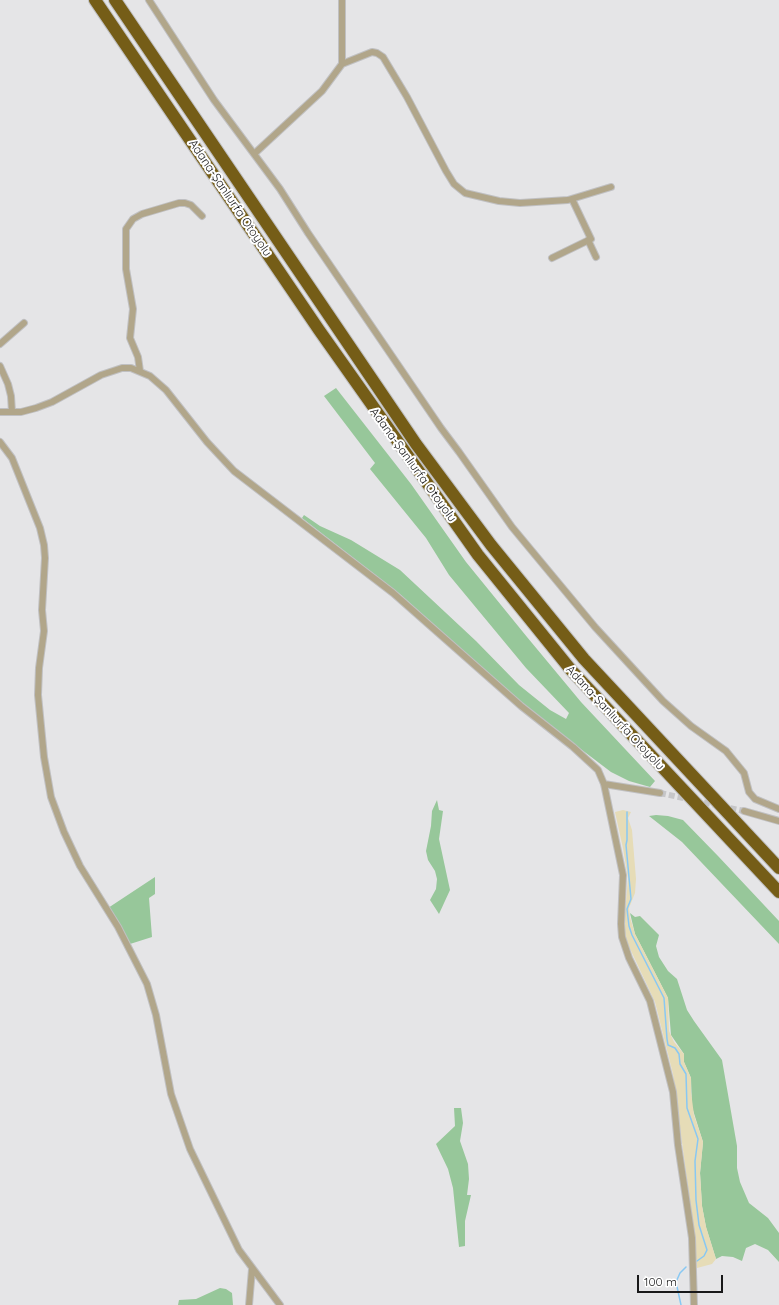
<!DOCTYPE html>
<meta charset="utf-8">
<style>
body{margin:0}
#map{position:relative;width:779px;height:1305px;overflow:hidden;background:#e5e5e7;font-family:Quicksand,sans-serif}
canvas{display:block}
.scale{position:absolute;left:637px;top:1275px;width:86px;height:18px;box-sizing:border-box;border:2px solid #181819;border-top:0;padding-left:5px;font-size:12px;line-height:14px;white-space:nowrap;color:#181819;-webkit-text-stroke:3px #fff;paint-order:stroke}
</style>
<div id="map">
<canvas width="779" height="1305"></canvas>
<div class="scale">100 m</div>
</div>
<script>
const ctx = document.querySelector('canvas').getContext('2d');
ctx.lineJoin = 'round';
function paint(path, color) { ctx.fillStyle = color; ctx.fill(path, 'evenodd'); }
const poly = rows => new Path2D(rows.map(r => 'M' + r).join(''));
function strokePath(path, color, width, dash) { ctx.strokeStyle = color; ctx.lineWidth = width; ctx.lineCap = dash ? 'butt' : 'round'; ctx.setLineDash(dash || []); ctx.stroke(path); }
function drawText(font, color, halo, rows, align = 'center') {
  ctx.font = font + ' Quicksand,sans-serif'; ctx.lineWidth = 4; ctx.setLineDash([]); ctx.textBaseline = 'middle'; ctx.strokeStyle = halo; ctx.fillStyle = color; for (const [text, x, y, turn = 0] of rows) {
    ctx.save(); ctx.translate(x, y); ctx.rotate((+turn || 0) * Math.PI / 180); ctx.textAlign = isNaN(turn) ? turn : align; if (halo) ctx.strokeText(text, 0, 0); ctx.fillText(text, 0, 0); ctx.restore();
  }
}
paint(poly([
 [336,388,411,484,466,562,527,637,581,702,655,781,650,787,629,781,611,772,528,709,401,595,302,518,304,515,320,526,351,540,400,570,476,641,519,685,550,710,566,719,569,713,526,668,449,575,426,538,370,469,375,463,324,396],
 [437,800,439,810,443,811,439,839,450,890,439,914,430,900,436,889,437,879,435,871,428,860,426,851,431,826,432,811],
 [656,815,668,816,683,820,718,856,779,921,779,944,682,842,649,816],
 [155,877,155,894,149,898,152,937,130,944,108,908],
 [630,913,635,917,640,916,659,935,656,946,659,957,668,971,677,979,687,1010,694,1021,722,1060,737,1146,737,1168,740,1182,749,1203,768,1218,779,1233,779,1262,768,1250,755,1244,746,1248,742,1261,733,1257,722,1256,716,1259,706,1227,702,1206,700,1173,703,1142,692,1107,691,1078,684,1062,684,1054,671,1035,668,998,635,934],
 [454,1108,461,1108,463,1123,460,1141,468,1164,469,1179,467,1195,471,1195,465,1221,465,1246,459,1247,453,1188,448,1169,436,1144,455,1126],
 [220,1288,226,1289,232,1293,233,1305,178,1305,179,1300,196,1299]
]), '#97c79a');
paint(poly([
 [623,810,631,812,628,818,632,830,636,879,635,893,629,908,630,917,635,934,668,998,669,1031,674,1042,684,1054,684,1062,691,1078,691,1092,694,1115,703,1142,700,1173,702,1206,706,1227,716,1259,712,1264,697,1268,693,1225,673,1074,655,1002,625,938,624,924,628,879,623,848,615,812]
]), '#e6dcb7');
strokePath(poly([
 [627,812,627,840,626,845,631,899,627,909,629,926,632,935,664,998,667,1039,668,1045,675,1048,679,1054,680,1064,686,1074,687,1108,698,1139,695,1161,696,1200,699,1225,707,1250,704,1256,697,1261],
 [681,1305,676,1282,680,1273,686,1267]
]), '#88c8f3', 1.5);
strokePath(poly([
 [660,793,744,811]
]), '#c6c6c8', 6, [6, 3]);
const street = poly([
 [149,0,214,100,280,189,308,233,441,428,459,452,512,527,595,627,663,701,691,726,726,751,744,773,749,792,755,799,779,809],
 [342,64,372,52,377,53,383,57,407,97,446,171,454,184,465,193,499,201,520,203,568,200,611,187],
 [254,154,322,91,342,64,342,0],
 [588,240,596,257],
 [552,258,591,239,572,199],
 [0,344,24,323],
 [0,366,8,384,11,396,12,412],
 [140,371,138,357,130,338,133,309,126,269,126,229,133,219,142,214,179,203,185,203,191,205,202,216],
 [0,412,21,412,36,408,52,402,101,375,122,368,131,368,150,376,166,390,207,442,234,471,393,593,521,706,573,747,598,770,604,784,623,875,621,924,622,937,629,958,650,1001,673,1092,678,1145,692,1238,694,1305],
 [0,442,12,458,40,528,44,545,45,558,42,610,44,631,39,668,38,695,44,757,51,797,64,832,80,866,118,927,147,984,156,1015,171,1094,190,1149,239,1250,280,1305],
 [604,784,660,793],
 [744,811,779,821],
 [249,1305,252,1269]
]);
const highway = poly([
 [95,0,319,330,478,555,571,670,779,892],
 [115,0,416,444,491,545,584,659,779,868]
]);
strokePath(street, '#c0c0c2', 8);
strokePath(highway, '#c0c0c2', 14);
strokePath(street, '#b1a68a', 6);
strokePath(highway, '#755d17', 12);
drawText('12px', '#181819', '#fff', [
 ["Adana-Şanlıurfa Otoyolu",230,198,56],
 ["Adana-Şanlıurfa Otoyolu",413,465,54],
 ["Adana-Şanlıurfa Otoyolu",615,718,47]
]);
</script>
